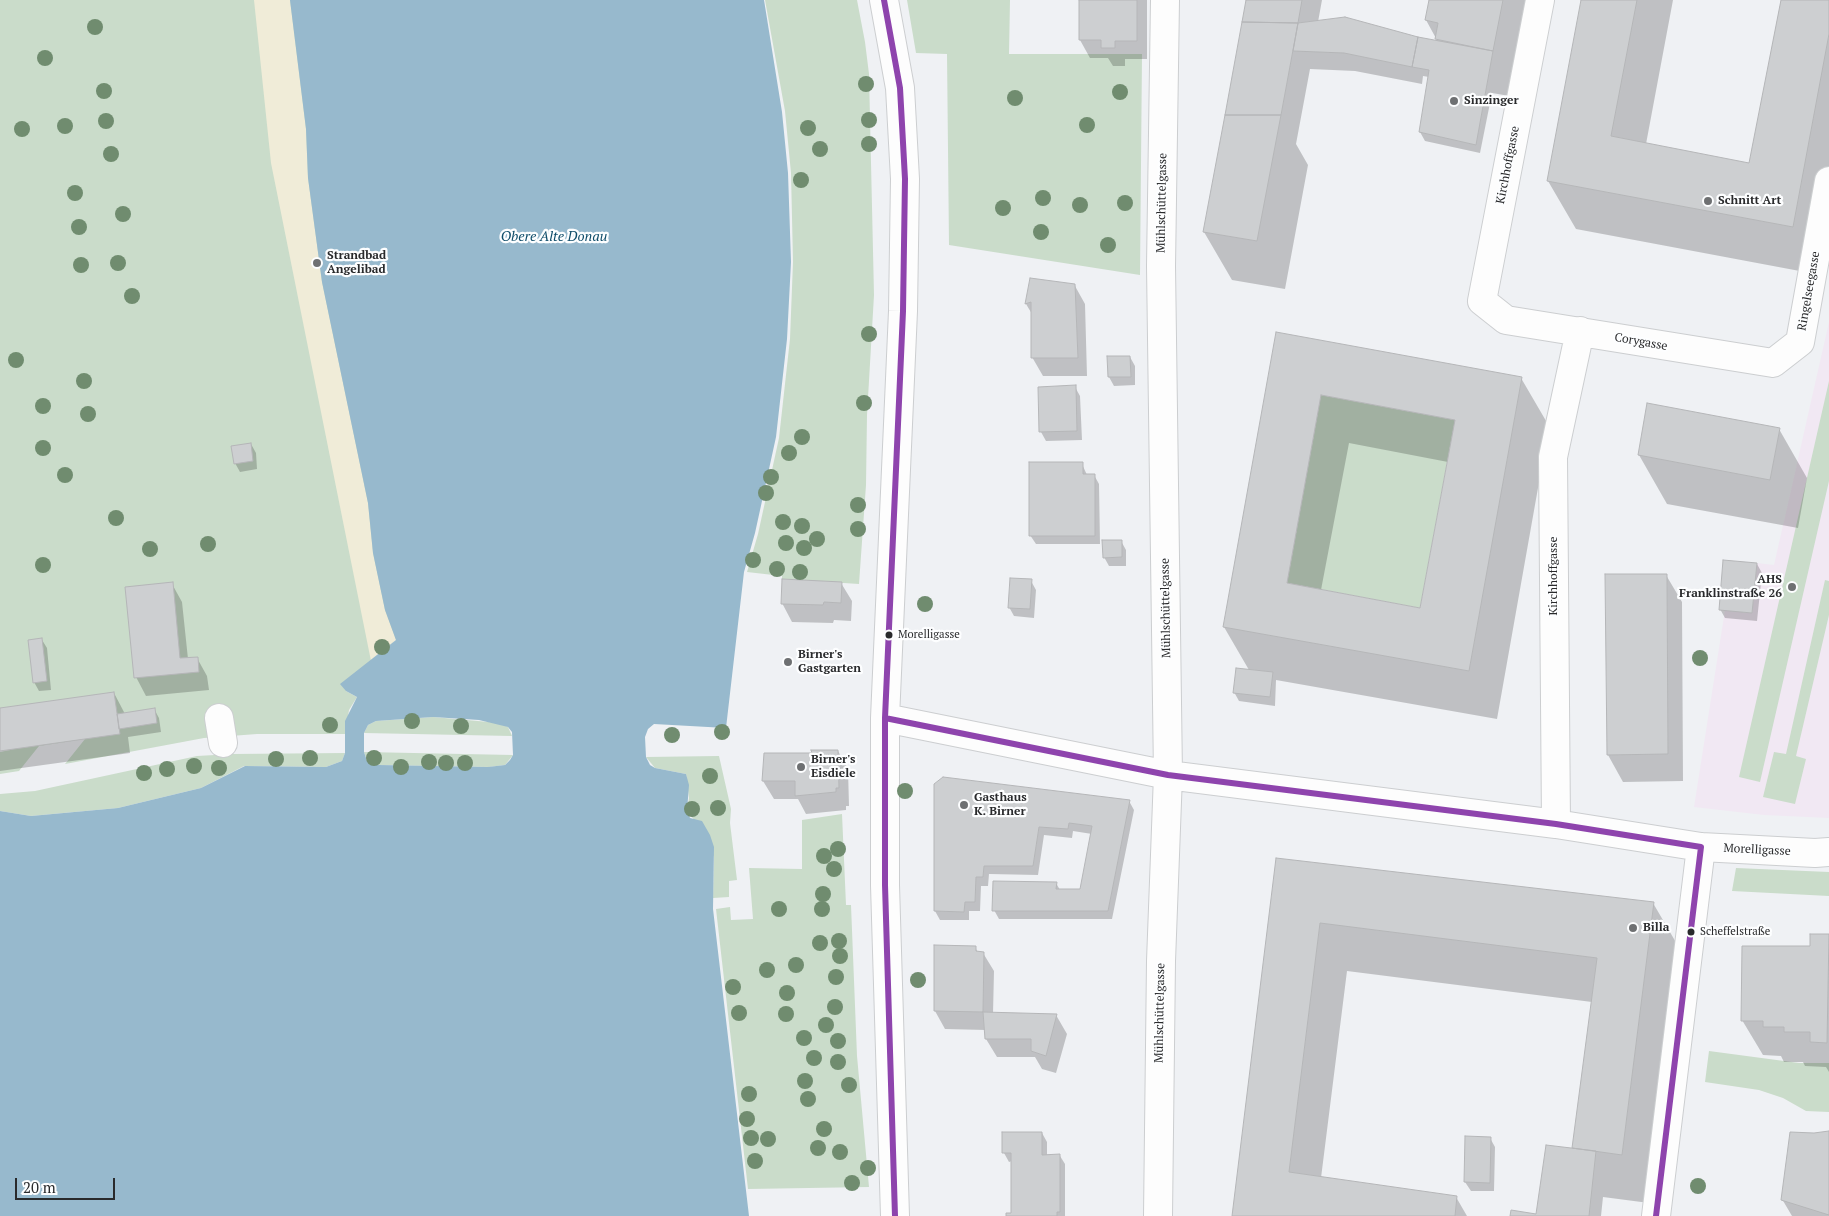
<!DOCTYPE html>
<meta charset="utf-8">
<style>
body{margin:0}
#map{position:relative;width:1829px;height:1216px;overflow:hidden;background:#eff1f4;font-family:"PT Serif",serif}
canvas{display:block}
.scale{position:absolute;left:15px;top:1178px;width:100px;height:22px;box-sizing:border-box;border:2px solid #292a2c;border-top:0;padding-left:6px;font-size:15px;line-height:18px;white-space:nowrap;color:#292a2c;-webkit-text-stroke:4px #fdfeff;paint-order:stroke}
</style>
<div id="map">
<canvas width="1829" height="1216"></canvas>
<div class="scale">20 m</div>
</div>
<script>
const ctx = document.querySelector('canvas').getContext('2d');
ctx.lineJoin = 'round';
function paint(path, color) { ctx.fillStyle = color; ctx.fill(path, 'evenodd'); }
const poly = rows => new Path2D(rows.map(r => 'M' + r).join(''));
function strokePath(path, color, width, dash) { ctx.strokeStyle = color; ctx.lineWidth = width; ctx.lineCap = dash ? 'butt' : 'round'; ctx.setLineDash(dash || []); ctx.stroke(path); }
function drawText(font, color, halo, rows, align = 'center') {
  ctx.font = font + ' "PT Serif",serif'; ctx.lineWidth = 4.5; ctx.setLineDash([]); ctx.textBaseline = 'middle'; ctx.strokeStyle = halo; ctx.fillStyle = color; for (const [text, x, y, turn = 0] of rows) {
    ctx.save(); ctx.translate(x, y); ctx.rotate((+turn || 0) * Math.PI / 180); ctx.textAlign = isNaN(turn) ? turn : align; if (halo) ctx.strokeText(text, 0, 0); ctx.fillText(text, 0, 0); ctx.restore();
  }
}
paint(poly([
 [1829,322,1829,818,1764,815,1694,807,1725,610,1752,613,1757,563,1774,565]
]), '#f1e8f3');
paint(poly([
 [0,0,592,0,396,640,371,661,346,691,357,697,349,710,345,734,257,734,204,738,65,764,85,739,39,746,19,771,0,774,0,752,10,750,0,751],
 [765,0,857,0,865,42,869,74,874,295,867,415,866,485,859,584,782,579,782,576,747,572,758,534,779,438,790,339,793,262,791,173,785,111],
 [907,0,1010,0,1009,54,1142,54,1140,275,949,245,947,54,916,53],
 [1829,381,1829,481,1760,782,1739,777],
 [1321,395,1455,420,1420,608,1287,583],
 [1825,580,1829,581,1829,615,1796,756,1806,759,1795,804,1763,797,1774,752,1786,754],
 [433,717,500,723,508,727,512,736,364,733,368,725,376,721],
 [364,752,513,755,505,765,489,767,372,765,367,761],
 [345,753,342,761,326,767,244,766,201,788,118,808,31,816,0,811,0,794,35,791,197,756,232,754],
 [719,756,731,809,730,823,737,880,729,881,729,897,713,898,714,857,695,821,687,811,689,798,686,774,655,768,646,757],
 [842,814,846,905,851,905,857,1056,869,1187,748,1189,716,909,730,907,731,920,753,919,749,868,802,869,802,820],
 [1736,868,1829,872,1829,896,1732,891],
 [1709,1051,1799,1063,1829,1063,1829,1112,1806,1111,1783,1098,1759,1090,1705,1082]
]), '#cadcca');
paint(poly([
 [254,0,290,0,306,129,308,178,322,282,368,503,373,553,385,610,396,640,371,661,271,163]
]), '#f0ecd8');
paint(poly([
 [290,0,764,0,782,112,788,173,791,262,787,339,776,437,755,533,744,572,726,728,654,724,648,729,645,737,646,757,650,765,655,768,686,774,689,785,687,811,690,818,702,821,710,835,714,847,713,909,749,1216,0,1216,0,811,31,816,118,808,201,788,245,766,326,767,342,761,345,753,345,721,357,697,346,691,340,684,396,640,385,610,373,553,368,503,322,282,308,178,306,129],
 [433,717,479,720,508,727,512,732,513,755,510,760,505,765,488,767,379,765,367,761,364,752,364,733,368,725,376,721]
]), '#97b9cd');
paint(poly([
 [1080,0,1147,0,1147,59,1125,59,1125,66,1113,66,1108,58,1090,58,1080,40],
 [1247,0,1322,0,1318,22,1438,42,1426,20,1430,0,1535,0,1521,98,1492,93,1480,153,1425,141,1420,132,1429,77,1423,76,1422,84,1355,71,1310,69,1296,144,1308,165,1285,289,1232,280,1204,232],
 [1582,0,1673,0,1646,144,1750,165,1781,0,1829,0,1829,230,1821,275,1576,229,1548,181],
 [1031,279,1075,286,1085,304,1087,376,1043,376,1032,357,1032,314,1026,304],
 [1277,334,1521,378,1549,426,1497,719,1276,680,1275,706,1239,701,1234,692,1249,670,1224,627],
 [1349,443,1448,462,1421,609,1321,590],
 [1130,357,1135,366,1135,385,1114,386,1109,377],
 [1075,387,1080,396,1082,440,1046,441,1041,432],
 [1648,404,1779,429,1807,478,1798,528,1667,504,1639,455],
 [251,444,256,453,257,469,240,472,235,463],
 [1082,464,1087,475,1094,475,1099,484,1100,544,1036,544,1030,535],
 [1121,541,1126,550,1126,566,1109,566,1104,557],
 [1757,564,1762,573,1757,621,1725,618,1720,609],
 [1666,575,1682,602,1683,781,1623,782,1608,755],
 [1031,581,1036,590,1034,618,1014,616,1009,607],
 [841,583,852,601,851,621,834,620,833,623,792,622,782,603],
 [172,584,182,602,188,659,197,658,207,676,209,690,146,696,136,677],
 [42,640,47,648,51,690,39,691,34,682],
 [114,693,125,714,154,709,159,718,161,732,128,737,130,753,0,771,0,710],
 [838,751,848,769,849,806,846,806,846,810,806,814,798,799,774,799,763,781,813,754],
 [935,784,1129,801,1134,810,1112,919,999,919,994,910,1056,883,1060,890,1081,890,1092,834,1073,831,1072,838,1044,835,1038,875,989,874,988,886,981,886,980,911,969,911,969,920,940,920,935,911],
 [1277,860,1653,903,1681,951,1649,1203,1603,1197,1601,1216,1511,1216,1537,1215,1573,1150,1592,1002,1347,971,1321,1178,1456,1197,1467,1216,1234,1216],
 [1812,935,1829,936,1829,1072,1826,1067,1805,1066,1803,1062,1784,1062,1781,1056,1763,1055,1742,1020,1811,948],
 [975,947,978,953,983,953,994,971,993,1014,1056,1015,1067,1034,1056,1073,1042,1069,1035,1057,997,1057,986,1039,986,1030,945,1029,935,1011],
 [1829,1132,1829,1216,1792,1216,1782,1199,1814,1134],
 [1042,1133,1047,1142,1047,1156,1060,1156,1065,1164,1065,1216,1007,1216,1012,1214,1012,1161,1009,1162,1004,1153],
 [1490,1138,1495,1147,1494,1191,1471,1191,1465,1182]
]), '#0003');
const building = poly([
 [1079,0,1137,0,1137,41,1115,41,1115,48,1101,48,1101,40,1079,40,1079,0],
 [1246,0,1302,0,1298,23,1242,22,1246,0],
 [1429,0,1503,0,1493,51,1435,39,1438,23,1425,20,1429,0],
 [1581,0,1637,0,1611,136,1749,163,1781,0,1829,0,1829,34,1793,227,1547,181,1581,0],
 [1345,17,1418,37,1412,67,1344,53,1293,51,1298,23,1345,17],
 [1242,22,1298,23,1281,115,1225,115,1242,22],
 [1418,37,1493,51,1476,145,1419,132,1429,70,1412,67,1418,37],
 [1225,115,1281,115,1257,241,1203,232,1225,115],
 [1030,278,1075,284,1078,358,1031,358,1031,302,1025,304,1030,278],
 [1276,332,1522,377,1469,671,1223,627,1276,332],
 [1321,395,1455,420,1420,608,1287,583,1321,395],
 [1107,356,1130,356,1131,377,1108,377,1107,356],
 [1076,385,1077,431,1039,432,1038,387,1076,385],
 [1647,403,1780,428,1770,480,1638,455,1647,403],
 [251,443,253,461,234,464,231,446,251,443],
 [1029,462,1083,462,1083,474,1095,474,1095,536,1029,536,1029,462],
 [1102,540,1122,540,1122,557,1103,558,1102,540],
 [1723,560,1757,563,1752,613,1719,610,1723,560],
 [1605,574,1667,574,1668,754,1607,755,1605,574],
 [1010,578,1032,579,1030,609,1008,608,1010,578],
 [782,579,842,582,841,603,824,602,823,605,781,604,782,579],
 [173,582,180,658,198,657,199,672,134,678,125,587,173,582],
 [42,638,47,681,33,683,28,640,42,638],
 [1236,668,1273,672,1270,697,1233,693,1236,668],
 [114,692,120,734,0,751,0,708,114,692],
 [155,708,157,723,119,729,117,714,155,708],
 [811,750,838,750,839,788,836,788,836,792,795,796,795,781,762,781,764,753,812,753,811,750],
 [943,777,1130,800,1108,911,992,911,993,881,1057,882,1056,889,1080,889,1092,826,1069,823,1068,829,1039,827,1033,866,984,866,983,877,976,877,975,902,965,902,964,912,934,911,934,784,943,777],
 [1276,858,1654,902,1622,1155,1572,1148,1597,958,1320,923,1289,1172,1457,1196,1455,1216,1232,1216,1276,858],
 [1810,934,1829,934,1827,1043,1810,1042,1810,1032,1784,1032,1784,1027,1763,1027,1763,1021,1741,1021,1742,946,1810,946,1810,934],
 [934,945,976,946,976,951,984,952,983,1012,934,1011,934,945],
 [983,1012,1057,1014,1046,1056,1031,1051,1031,1039,985,1039,983,1012],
 [1829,1131,1829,1215,1781,1200,1790,1132,1814,1133,1829,1131],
 [1002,1132,1042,1132,1042,1155,1060,1154,1060,1212,1057,1212,1057,1216,1006,1216,1006,1213,1011,1213,1011,1153,1002,1153,1002,1132],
 [1465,1136,1491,1137,1490,1183,1464,1182,1465,1136],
 [1546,1145,1596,1151,1589,1216,1510,1216,1511,1210,1536,1214,1546,1145]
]);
paint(building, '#cdcfd1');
strokePath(building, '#b5b6b8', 1);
const minor = poly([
 [884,0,900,88,905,179,903,311,885,718,885,885,895,1216],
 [1540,0,1482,301,1506,320,1773,363,1800,342,1829,181],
 [219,718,223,743],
 [885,718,1168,775,1556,824,1701,847,1815,853,1829,852],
 [1556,824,1553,457,1580,331],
 [1158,1216,1161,961,1168,775,1161,266,1165,0],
 [1656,1216,1701,847]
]);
strokePath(minor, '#ccced0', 30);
strokePath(minor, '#fdfdfd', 28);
strokePath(poly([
 [884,0,900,88,905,179,903,311,885,718,885,885,895,1216],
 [885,718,1168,775,1556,824,1701,847,1656,1216]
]), '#8e44ad', 6);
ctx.fillStyle = '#708c6f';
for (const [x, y] of [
 [95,27],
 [45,58],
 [866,84],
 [104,91],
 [1120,92],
 [1015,98],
 [869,120],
 [106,121],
 [1087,125],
 [65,126],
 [808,128],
 [22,129],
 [869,144],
 [820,149],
 [111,154],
 [801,180],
 [75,193],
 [1043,198],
 [1125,203],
 [1080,205],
 [1003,208],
 [123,214],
 [79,227],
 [1041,232],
 [1108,245],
 [118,263],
 [81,265],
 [132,296],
 [869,334],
 [16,360],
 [84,381],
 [864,403],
 [43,406],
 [88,414],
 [802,437],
 [43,448],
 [789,453],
 [65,475],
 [771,477],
 [766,493],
 [858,505],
 [116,518],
 [783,522],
 [802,526],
 [858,529],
 [817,539],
 [786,543],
 [208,544],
 [804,548],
 [150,549],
 [753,560],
 [43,565],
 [777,569],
 [800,572],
 [925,604],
 [382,647],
 [1700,658],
 [412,721],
 [330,725],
 [461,726],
 [722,732],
 [672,735],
 [310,758],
 [374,758],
 [276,759],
 [429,762],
 [446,763],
 [465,763],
 [194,766],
 [401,767],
 [219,768],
 [167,769],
 [144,773],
 [710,776],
 [905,791],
 [718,808],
 [692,809],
 [838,849],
 [824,856],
 [834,869],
 [823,894],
 [779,909],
 [822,909],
 [839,941],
 [820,943],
 [840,956],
 [796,965],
 [767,970],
 [836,977],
 [918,980],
 [733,987],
 [787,993],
 [835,1007],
 [739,1013],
 [786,1014],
 [826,1025],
 [804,1038],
 [838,1041],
 [814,1058],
 [838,1062],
 [805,1081],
 [849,1085],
 [749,1094],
 [808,1099],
 [747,1119],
 [824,1129],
 [751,1138],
 [768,1139],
 [818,1148],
 [840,1152],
 [755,1161],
 [868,1168],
 [852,1183],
 [1698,1186]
]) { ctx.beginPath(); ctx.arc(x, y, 8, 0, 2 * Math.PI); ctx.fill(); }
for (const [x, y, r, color] of [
 [1454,101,5,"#6e7072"],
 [1708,201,5,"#6e7072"],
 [317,263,5,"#6e7072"],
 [1792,587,5,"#6e7072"],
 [889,635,4.5,"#292a2c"],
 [788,662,5,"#6e7072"],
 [801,767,5,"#6e7072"],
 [964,805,5,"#6e7072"],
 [1633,928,5,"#6e7072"],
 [1691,932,4.5,"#292a2c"]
]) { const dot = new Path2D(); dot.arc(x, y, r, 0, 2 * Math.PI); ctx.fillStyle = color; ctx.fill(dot); strokePath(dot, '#fdfeff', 2); }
drawText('11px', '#292a2c', '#fdfeff', [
 ["Morelligasse",898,635],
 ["Scheffelstraße",1700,932]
], 'left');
drawText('bold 12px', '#292a2c', '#fdfeff', [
 ["Sinzinger",1464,101],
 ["Schnitt Art",1718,201],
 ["Strandbad",327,256],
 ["Angelibad",327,270],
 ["AHS",1782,580,"right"],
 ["Franklinstraße 26",1782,594,"right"],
 ["Birner's",798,655],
 ["Gastgarten",798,669],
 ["Birner's",811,760],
 ["Eisdiele",811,774],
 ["Gasthaus",974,798],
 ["K. Birner",974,812],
 ["Billa",1643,928]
], 'left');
drawText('12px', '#292a2c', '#fdfeff', [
 ["Kirchhoffgasse",1508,165,-79],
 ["Mühlschüttelgasse",1162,203,-89],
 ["Ringelseegasse",1809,291,-80],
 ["Corygasse",1641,342,10],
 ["Kirchhoffgasse",1554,576,-90],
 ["Mühlschüttelgasse",1166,608,-91],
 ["Morelligasse",1757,850,3],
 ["Mühlschüttelgasse",1160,1013,-89]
]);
drawText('italic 14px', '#0e4c69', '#fdfeff', [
 ["Obere Alte Donau",554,237]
]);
</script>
